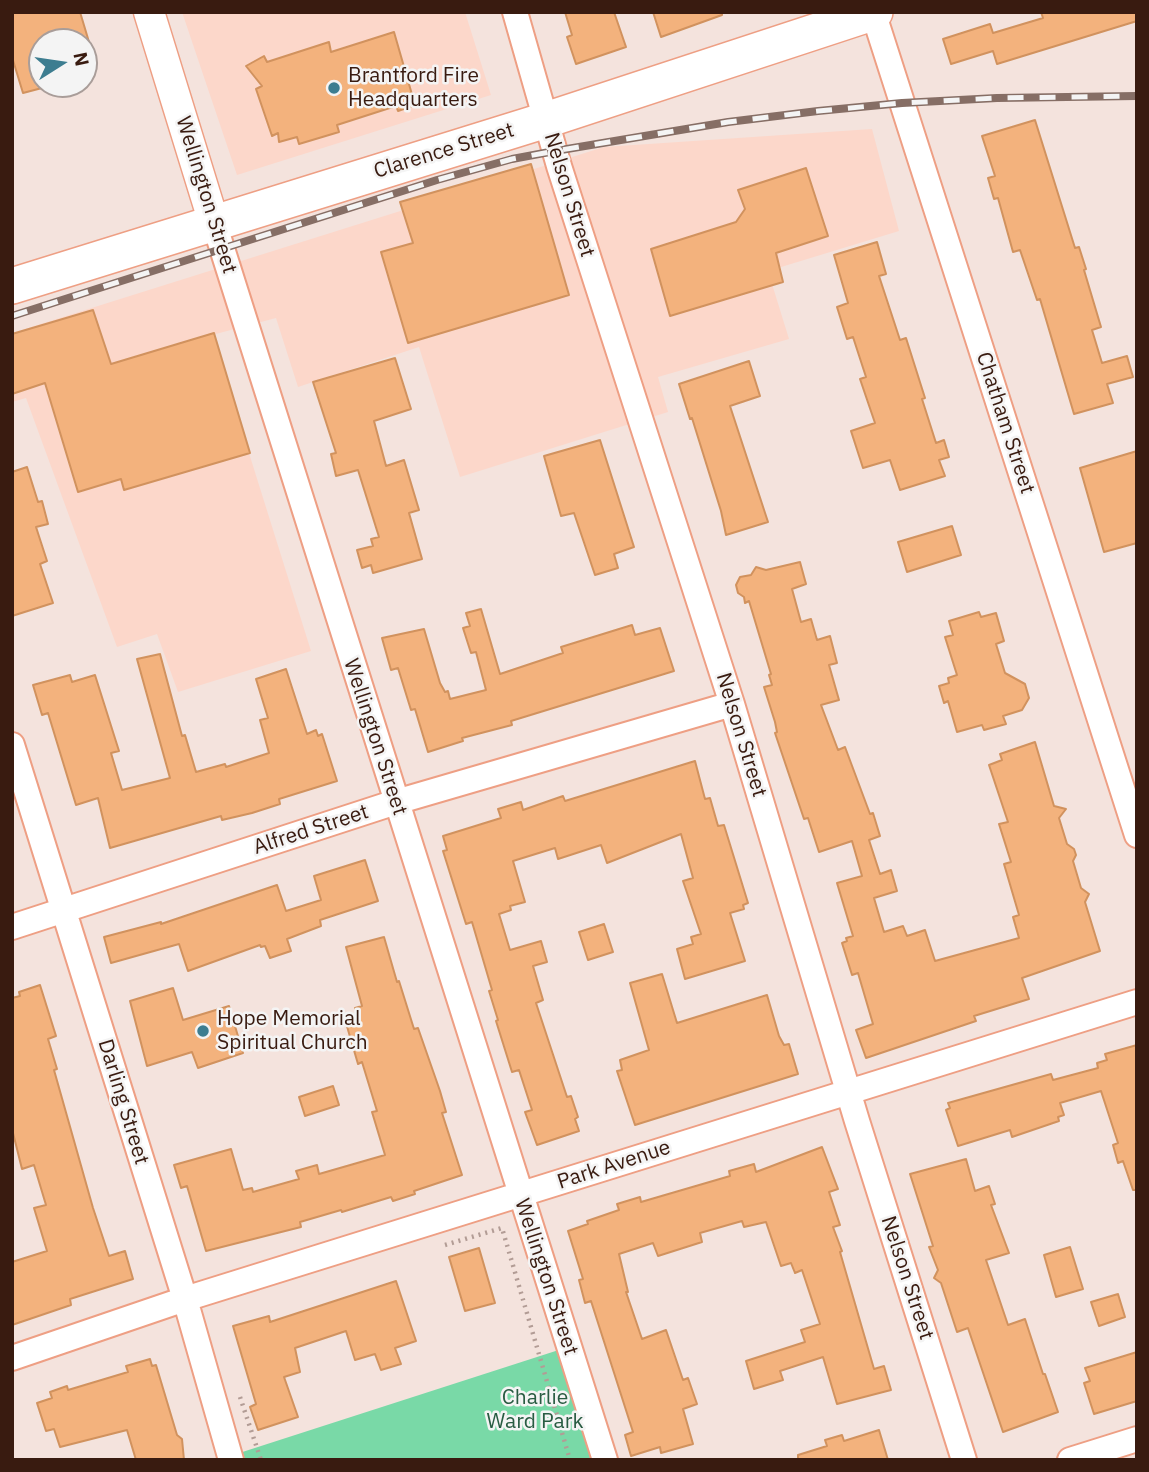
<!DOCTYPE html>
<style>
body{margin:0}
#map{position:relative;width:1149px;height:1472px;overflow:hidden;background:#f4e3dd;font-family:"IBM Plex Sans",sans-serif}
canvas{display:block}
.frame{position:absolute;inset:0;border:14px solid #391b10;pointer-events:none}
.north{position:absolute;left:28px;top:28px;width:70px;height:70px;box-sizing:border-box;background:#f4f4f4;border:2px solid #a99d99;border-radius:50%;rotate:78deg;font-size:19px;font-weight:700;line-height:28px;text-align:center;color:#391b10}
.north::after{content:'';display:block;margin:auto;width:24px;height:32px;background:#3d7d90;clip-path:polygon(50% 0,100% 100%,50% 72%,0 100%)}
</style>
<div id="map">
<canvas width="1149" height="1472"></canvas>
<div class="frame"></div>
<div class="north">N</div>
</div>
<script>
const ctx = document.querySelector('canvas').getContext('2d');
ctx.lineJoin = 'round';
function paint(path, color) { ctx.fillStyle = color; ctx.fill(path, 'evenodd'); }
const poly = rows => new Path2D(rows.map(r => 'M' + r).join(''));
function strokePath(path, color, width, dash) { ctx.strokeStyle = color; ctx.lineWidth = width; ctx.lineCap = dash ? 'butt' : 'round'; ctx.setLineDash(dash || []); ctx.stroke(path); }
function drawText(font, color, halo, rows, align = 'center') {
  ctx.font = font + ' "IBM Plex Sans",sans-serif'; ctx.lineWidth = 5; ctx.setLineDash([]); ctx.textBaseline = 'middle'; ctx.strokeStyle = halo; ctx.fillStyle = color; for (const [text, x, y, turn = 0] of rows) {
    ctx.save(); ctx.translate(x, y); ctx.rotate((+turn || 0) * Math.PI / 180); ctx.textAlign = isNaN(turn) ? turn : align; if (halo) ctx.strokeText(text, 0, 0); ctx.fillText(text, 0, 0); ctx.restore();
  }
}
paint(poly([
 [182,12,465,12,491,95,237,175],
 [872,129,899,231,768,271,789,339,658,377,668,412,460,477,419,347,298,387,276,318,212,335,311,651,178,692,157,634,117,647,26,398,12,402,12,333,604,147]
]), '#fcd7ca');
paint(poly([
 [568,1347,605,1460,231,1460,230,1456]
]), '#79d9a7');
const building = poly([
 [12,12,80,12,89,42,42,42,42,88,23,93,12,57,12,12],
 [565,12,614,12,626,47,576,64,567,37,572,35,565,12],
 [653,12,722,12,722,15,661,37,653,12],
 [1041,12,1137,12,1137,21,997,64,993,51,951,64,943,39,990,24,993,33,1043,18,1041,12],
 [394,32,415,105,398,111,396,106,337,125,339,132,299,144,297,137,279,142,278,133,272,136,256,89,262,86,246,66,264,56,267,62,329,42,331,52,394,32],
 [1035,120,1075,248,1079,247,1086,269,1084,270,1101,327,1092,330,1102,363,1127,356,1133,377,1107,384,1113,403,1074,414,1040,299,1037,300,1020,250,1013,252,998,198,994,199,988,178,995,176,982,136,1035,120],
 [531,164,569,295,408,343,381,252,413,243,400,202,531,164],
 [806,168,828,236,776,253,783,282,670,316,651,249,736,222,745,209,738,190,806,168],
 [877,242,886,274,879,276,900,340,906,338,925,398,922,399,936,443,944,440,949,457,939,460,945,476,900,490,890,460,863,468,851,431,875,423,860,379,866,377,853,337,847,339,837,307,848,303,834,255,877,242],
 [93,310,111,364,214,333,250,453,124,490,121,479,78,492,45,383,12,394,12,334,93,310],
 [395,358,411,409,374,421,386,466,404,460,419,510,409,513,422,559,373,573,371,565,362,568,357,550,373,546,371,539,379,537,358,470,336,476,331,454,336,453,313,382,395,358],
 [749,361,760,396,730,406,768,522,726,535,721,511,692,418,690,419,679,384,749,361],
 [600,440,634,547,614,554,618,568,595,575,574,513,561,516,544,456,600,440],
 [1137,451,1137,543,1104,552,1080,468,1137,451],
 [27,467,38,502,42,501,48,524,36,527,47,561,40,564,53,603,12,616,12,472,27,467],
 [952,526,961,555,907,572,898,542,952,526],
 [800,562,806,584,792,589,801,622,811,619,817,640,830,636,837,663,829,665,839,700,821,705,838,750,845,747,870,814,873,813,880,836,869,840,880,874,891,870,897,891,874,898,884,932,903,926,907,936,925,930,935,961,1019,938,1013,917,1019,915,1004,864,1011,862,999,824,1008,822,989,765,1002,760,1000,754,1035,742,1054,806,1066,809,1059,818,1067,844,1074,849,1076,855,1073,861,1081,888,1089,894,1085,902,1100,951,1022,978,1029,999,974,1016,976,1021,866,1058,856,1030,873,1024,858,973,852,975,842,943,847,941,846,938,853,936,837,883,862,876,852,841,819,852,808,818,804,819,775,733,777,732,775,722,764,687,772,685,769,675,771,674,749,601,745,603,744,597,738,593,736,585,740,577,751,575,756,567,766,570,800,562],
 [481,609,500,674,563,653,561,647,632,625,635,635,660,628,674,671,511,721,512,725,462,738,463,741,428,752,415,709,411,710,398,668,391,670,382,638,424,629,440,683,445,692,448,691,450,699,486,690,476,652,471,653,463,628,470,626,466,613,481,609],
 [979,612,981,617,996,613,1004,641,996,644,1005,673,1025,684,1029,698,1022,710,1003,716,1006,724,984,730,982,725,957,732,948,701,944,703,939,686,949,683,948,678,957,675,945,637,953,635,949,621,979,612],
 [160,654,182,736,185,735,196,772,225,764,226,767,269,753,260,720,268,718,256,679,286,669,307,734,316,730,318,736,322,734,337,781,279,799,280,804,252,813,222,820,221,816,110,848,98,798,76,805,48,713,42,715,33,685,70,675,72,682,95,675,119,751,111,753,122,790,170,778,137,659,160,654],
 [695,761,705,799,710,798,718,826,724,825,748,903,743,905,744,909,730,913,745,961,685,979,677,949,693,944,691,937,701,934,683,881,693,878,681,834,607,863,601,845,558,859,555,848,513,861,525,902,510,906,511,910,499,914,510,950,541,941,547,962,533,966,543,1000,536,1003,567,1097,571,1096,578,1117,575,1119,579,1131,537,1145,525,1112,532,1110,519,1070,512,1072,496,1021,498,1020,489,991,492,990,472,922,466,924,443,851,447,850,443,836,501,818,498,809,521,802,523,810,563,796,565,801,695,761],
 [365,860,378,901,320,920,321,926,287,939,291,951,270,958,265,946,261,947,260,945,188,971,179,944,111,963,104,937,161,922,161,924,277,885,286,911,321,900,314,876,365,860],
 [604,924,613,952,588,960,579,932,604,924],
 [384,937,397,982,399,981,414,1029,418,1028,440,1091,446,1112,442,1113,462,1175,414,1191,415,1194,393,1201,391,1197,342,1212,341,1210,300,1222,301,1227,206,1251,187,1186,181,1188,174,1165,231,1149,243,1190,252,1188,253,1192,299,1179,296,1171,317,1165,319,1174,385,1155,372,1112,377,1111,362,1062,358,1064,346,1023,359,1019,355,1008,362,1006,346,947,384,937],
 [662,974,677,1023,767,995,779,1036,784,1045,789,1044,798,1074,635,1125,617,1071,622,1070,620,1060,649,1050,630,983,662,974],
 [40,985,56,1036,48,1039,57,1069,54,1070,93,1208,109,1256,125,1251,133,1279,70,1299,71,1305,12,1325,12,1262,47,1251,34,1208,46,1205,34,1165,22,1169,12,1129,12,998,20,996,19,992,40,985],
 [173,988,183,1020,229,1006,243,1053,198,1068,192,1052,147,1066,130,1001,173,988],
 [1137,1045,1137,1190,1133,1190,1123,1161,1118,1163,1113,1145,1118,1143,1101,1091,1060,1103,1064,1115,1058,1117,1059,1121,1012,1137,1010,1130,958,1146,946,1110,950,1108,948,1103,1051,1074,1053,1080,1098,1068,1097,1063,1107,1060,1105,1054,1137,1045],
 [333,1086,339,1105,305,1116,299,1097,333,1086],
 [822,1147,838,1189,829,1192,840,1225,833,1227,842,1251,840,1252,874,1369,884,1366,891,1390,837,1404,823,1357,780,1371,783,1380,754,1389,746,1361,805,1342,801,1330,820,1324,802,1270,795,1273,791,1263,781,1266,766,1222,744,1227,742,1221,700,1233,702,1242,658,1256,653,1243,619,1254,628,1292,626,1292,642,1339,666,1330,683,1380,688,1378,697,1404,683,1409,693,1444,661,1453,660,1447,631,1456,625,1435,633,1432,591,1301,585,1303,579,1280,583,1279,568,1231,588,1224,587,1221,619,1210,617,1204,640,1197,641,1202,730,1176,729,1171,754,1164,756,1172,822,1147],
 [966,1159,975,1191,989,1186,995,1204,991,1205,1009,1253,986,1260,1008,1325,1025,1319,1043,1374,1045,1374,1058,1412,1003,1432,968,1328,957,1332,941,1283,934,1278,938,1270,929,1247,933,1246,910,1174,966,1159],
 [1070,1247,1083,1289,1056,1297,1044,1255,1070,1247],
 [479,1248,495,1303,465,1311,449,1257,479,1248],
 [396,1281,416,1341,395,1348,401,1364,381,1370,375,1354,355,1360,346,1331,295,1348,300,1372,284,1377,298,1417,258,1430,250,1407,256,1404,233,1326,269,1316,270,1322,396,1281],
 [1118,1294,1125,1317,1099,1326,1091,1302,1118,1294],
 [1137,1352,1137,1401,1094,1414,1084,1383,1090,1381,1085,1368,1137,1352],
 [150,1359,152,1366,156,1365,177,1435,182,1439,184,1460,136,1460,127,1430,60,1447,54,1429,46,1431,37,1403,52,1398,50,1392,67,1386,68,1390,128,1372,126,1366,150,1359],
 [879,1430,888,1460,798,1460,798,1455,827,1446,825,1440,842,1435,844,1441,879,1430]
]);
paint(building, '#f3b27d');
strokePath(building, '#d1925e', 2);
const minor = poly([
 [515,12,559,166,732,704,857,1121,964,1460],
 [873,12,1137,835],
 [214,223,605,1460],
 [12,745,185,1299,231,1460],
 [12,927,396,802,732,704],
 [12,1358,185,1299,1137,1002],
 [1070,1460,1137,1439]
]);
const tertiary = poly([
 [149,12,214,223]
]);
const secondary = poly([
 [12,286,546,120,875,12]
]);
strokePath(minor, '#ee9f84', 28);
strokePath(tertiary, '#ee9f84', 33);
strokePath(secondary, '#ee9f84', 38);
strokePath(poly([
 [445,1245,502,1228,570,1460],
 [240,1397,261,1460]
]), '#b29c95', 4.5, [2, 5]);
strokePath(minor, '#fff', 24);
strokePath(tertiary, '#fff', 30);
strokePath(secondary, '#fff', 35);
const rail = poly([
 [12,316,437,180,512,159,555,151,728,122,818,111,902,103,997,98,1137,96]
]);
strokePath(rail, '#866e65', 8);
strokePath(rail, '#f4f4f4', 5, [16]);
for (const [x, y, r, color] of [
 [334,88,7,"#3d7d90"],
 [203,1031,7,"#3d7d90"]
]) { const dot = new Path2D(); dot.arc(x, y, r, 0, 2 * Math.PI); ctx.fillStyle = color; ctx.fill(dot); strokePath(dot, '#f4f4f4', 2.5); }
drawText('21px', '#391b10', '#f4f4f4', [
 ["Brantford Fire",348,76],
 ["Headquarters",348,100],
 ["Hope Memorial",217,1019],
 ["Spiritual Church",217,1043]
], 'left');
drawText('21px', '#391b10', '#f4f4f4', [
 ["Clarence Street",444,151,-17],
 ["Wellington Street",206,195,73],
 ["Nelson Street",569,195,73],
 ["Chatham Street",1005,423,72],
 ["Nelson Street",741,735,73],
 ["Wellington Street",375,737,72],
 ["Alfred Street",311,830,-18],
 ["Darling Street",123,1102,73],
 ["Park Avenue",614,1165,-18],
 ["Wellington Street",546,1277,72],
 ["Nelson Street",907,1278,72]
]);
drawText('21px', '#285c42', '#f4f4f4', [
 ["Charlie",535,1398],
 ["Ward Park",535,1422]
]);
</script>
